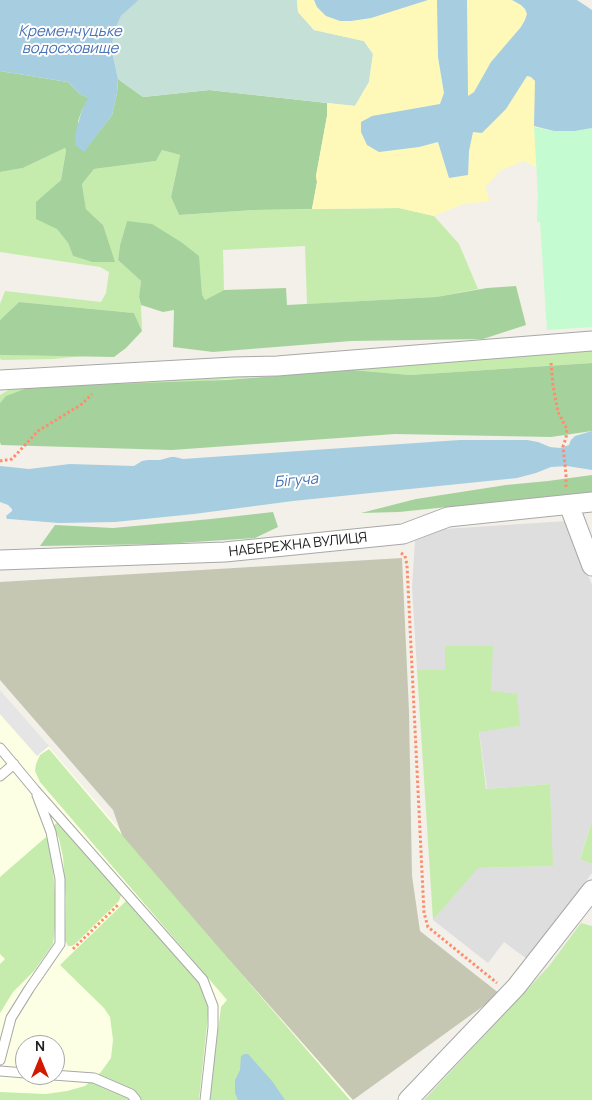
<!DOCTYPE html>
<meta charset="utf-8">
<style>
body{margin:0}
#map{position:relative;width:592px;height:1100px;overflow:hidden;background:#f2f0e8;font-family:Manrope,sans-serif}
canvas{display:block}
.north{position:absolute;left:15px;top:1035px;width:50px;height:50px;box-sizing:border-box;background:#fff;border:1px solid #a6a6a6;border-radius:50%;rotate:0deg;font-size:14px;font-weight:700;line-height:20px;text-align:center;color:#212121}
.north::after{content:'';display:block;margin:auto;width:18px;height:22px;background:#d31800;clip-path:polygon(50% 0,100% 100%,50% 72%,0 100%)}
</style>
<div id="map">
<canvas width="592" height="1100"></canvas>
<div class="north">N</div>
</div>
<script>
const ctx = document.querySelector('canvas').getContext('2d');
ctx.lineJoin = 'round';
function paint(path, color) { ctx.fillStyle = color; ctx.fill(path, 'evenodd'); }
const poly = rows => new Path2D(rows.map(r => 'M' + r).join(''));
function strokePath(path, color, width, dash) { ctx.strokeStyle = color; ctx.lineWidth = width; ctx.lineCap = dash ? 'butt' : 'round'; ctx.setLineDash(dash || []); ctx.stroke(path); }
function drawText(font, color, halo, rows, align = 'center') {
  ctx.font = font + ' Manrope,sans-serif'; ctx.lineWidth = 4; ctx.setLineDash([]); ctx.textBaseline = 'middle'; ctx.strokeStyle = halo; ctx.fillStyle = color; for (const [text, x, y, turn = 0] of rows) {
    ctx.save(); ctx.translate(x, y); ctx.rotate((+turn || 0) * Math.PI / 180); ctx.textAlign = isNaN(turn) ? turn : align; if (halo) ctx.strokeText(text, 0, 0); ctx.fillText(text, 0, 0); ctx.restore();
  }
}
paint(poly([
 [567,521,592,585,592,821,580,858,592,864,592,873,527,959,504,942,488,963,433,920,477,868,552,866,550,784,487,789,479,731,519,726,491,691,445,646,445,670,417,670,412,587,415,541,444,529]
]), '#dfdede');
paint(poly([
 [0,690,352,1100,0,1100],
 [25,1045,55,1045,55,1075,25,1075]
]), '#fcffe4');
paint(poly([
 [402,558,409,712,412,876,420,931,500,994,353,1100,124,841,113,810,0,680,0,582]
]), '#c5c7b3');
paint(poly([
 [65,148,66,149,61,180,37,202,68,243,73,256,92,262,103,225,86,209,82,184,94,169,156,161,162,150,180,155,171,197,179,215,254,210,399,208,434,216,459,244,478,289,436,297,307,304,305,246,223,250,224,290,205,300,127,221,120,245,118,260,141,281,139,297,141,305,142,331,134,313,19,302,0,320,0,304,5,291,101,302,106,293,109,272,100,267,0,252,0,172,23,168],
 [592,346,592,363,410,375,352,370,7,396,0,403,0,395,12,388],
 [0,355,83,356,53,359,2,360,0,359],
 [445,646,493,646,491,691,517,694,520,726,479,732,486,789,550,784,553,866,478,868,433,920,417,670,445,670],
 [49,749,133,848,350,1100,209,1100,221,1007,227,1000,40,782,35,771,36,764,40,755],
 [592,821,592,864,580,859],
 [58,822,120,892,121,895,119,901,74,945,71,946,68,946,65,940,66,900,63,857,59,839,53,826],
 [46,837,50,843,55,892,55,928,53,944,34,971,13,992,0,1013,0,964,5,959,0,954,0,877],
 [126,901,199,981,206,992,209,1006,199,1100,0,1100,0,1092,46,1094,67,1091,85,1086,101,1072,111,1058,113,1040,110,1017,104,1008,60,965],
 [581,923,592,926,592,1100,424,1100,549,966]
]), '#c5ecad');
paint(poly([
 [0,71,68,82,80,94,89,98,82,110,78,121,84,151,112,115,117,93,118,79,143,97,209,90,327,103,327,116,316,176,317,182,312,209,254,210,179,215,171,197,180,155,162,150,156,161,94,169,82,184,86,209,103,225,115,262,92,262,73,256,68,243,57,229,36,219,36,202,61,180,66,150,65,148,23,168,0,172],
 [127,221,152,224,181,242,199,256,202,295,205,300,224,290,286,288,287,305,436,297,487,288,516,286,526,325,483,339,351,341,213,352,173,347,174,310,163,312,141,305,139,297,141,281,118,260,120,245],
 [19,302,134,313,142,331,126,348,114,357,0,355,0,320],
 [592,363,592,431,551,437,395,434,172,450,1,445,0,442,0,403,6,396,30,387,226,380,352,370,410,375],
 [592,475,592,492,399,512,361,513,416,499,506,485,548,481],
 [273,512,278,527,255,538,164,544,40,546,55,525,113,528,211,519]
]), '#a5d29c');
paint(poly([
 [139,0,297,0,298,12,314,30,364,41,373,54,369,82,355,106,209,90,143,97,118,79,111,47,116,27,121,16]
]), '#c4e0d7');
paint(poly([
 [297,0,314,0,317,7,351,21,371,18,428,0,437,0,438,57,444,93,440,104,372,116,361,122,379,152,419,147,438,142,449,178,468,175,469,151,473,132,526,76,531,77,535,80,540,128,554,131,575,131,592,128,536,167,524,161,501,170,485,187,490,201,463,204,434,216,399,208,312,209,317,182,316,176,327,116,327,103,355,106,369,82,373,54,364,41,314,30,298,12],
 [467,0,512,0,521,5,525,9,527,14,525,20,521,27,491,62,474,92,468,97]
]), '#fff9b9');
paint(poly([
 [534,127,554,131,575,131,592,128,592,327,547,330,540,222,537,222,538,195]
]), '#c5fbd0');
paint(poly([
 [0,690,49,746,37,756,0,714]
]), '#e5e5e5');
paint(poly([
 [0,0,139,0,121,16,116,27,111,47,118,79,117,93,112,115,84,152,75,145,76,131,82,110,88,98,80,94,68,82,0,71],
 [314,0,428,0,371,18,351,21,340,21,326,16,317,7],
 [437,0,467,0,468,96,474,92,491,62,521,27,525,20,527,14,525,9,521,5,512,0,577,0,592,10,592,128,575,131,554,131,534,126,535,81,531,77,527,76,506,109,482,133,473,132,469,151,468,175,449,178,438,142,419,147,379,152,367,145,361,132,361,122,372,116,440,104,444,93,438,57],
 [592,431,592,470,567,466,551,467,536,473,517,478,293,501,194,514,115,522,59,523,9,519,7,519,6,516,12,511,12,509,8,505,0,502,0,466,29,469,70,464,134,466,142,461,148,460,160,460,171,457,175,457,183,459,197,458,460,440,527,440,538,442,550,447,560,448,569,445,571,440,575,436],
 [244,1054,248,1054,272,1081,285,1100,238,1100,235,1093,235,1080,240,1070,241,1056]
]), '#a7cde0');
const lane = poly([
 [0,748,35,790,203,980,213,1006,213,1027,205,1100],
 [0,776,14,764],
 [0,1060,11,1018,29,989,60,944,60,879,51,832,37,795],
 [0,1071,25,1073],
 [53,1075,94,1078,131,1094,136,1100]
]);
const street = poly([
 [0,380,233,367,277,366,592,341],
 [569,505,592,566],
 [0,560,225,552,403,534,448,517,592,502],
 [408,1100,516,987,592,890]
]);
strokePath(lane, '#a8a8a8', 11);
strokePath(street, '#a8a8a8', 21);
strokePath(poly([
 [551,363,553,386,558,412,567,429,566,438,563,446,566,475,566,488],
 [0,461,12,459,38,431,82,404,92,394],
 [401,553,405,556,407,565,424,913,428,927,497,983],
 [73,949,119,904]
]), '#fe8d6d', 3, [2.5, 2.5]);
strokePath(lane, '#fff', 9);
strokePath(street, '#fff', 19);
drawText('14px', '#212121', '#fff', [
 ["НАБЕРЕЖНА ВУЛИЦЯ",298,545,-6]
]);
drawText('italic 15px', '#4973b5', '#fff', [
 ["Кременчуцьке",70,32],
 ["водосховище",70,49],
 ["Бігуча",296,481,-5]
]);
</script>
